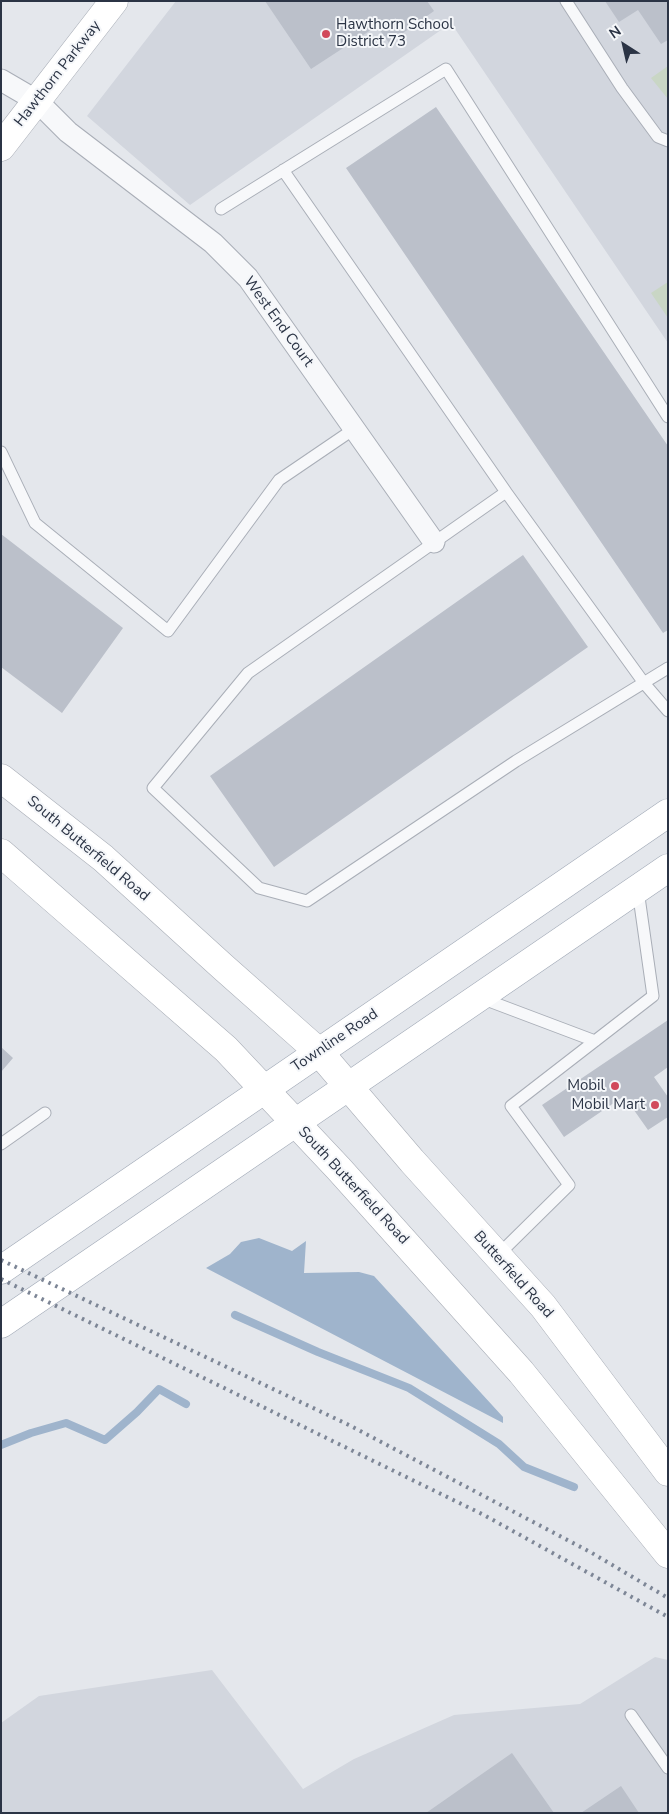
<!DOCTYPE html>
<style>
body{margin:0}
#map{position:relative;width:669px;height:1814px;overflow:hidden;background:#e4e7ec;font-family:"Nunito Sans",sans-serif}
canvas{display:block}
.frame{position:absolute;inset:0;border:2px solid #2b3445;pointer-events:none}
.north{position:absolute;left:599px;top:20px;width:50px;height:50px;-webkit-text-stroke:4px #f4f6f9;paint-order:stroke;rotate:325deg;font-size:14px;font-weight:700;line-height:20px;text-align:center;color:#2b3445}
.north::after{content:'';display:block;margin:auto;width:18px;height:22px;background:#2b3445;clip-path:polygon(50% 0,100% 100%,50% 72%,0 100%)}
</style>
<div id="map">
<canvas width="669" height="1814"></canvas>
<div class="frame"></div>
<div class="north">N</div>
</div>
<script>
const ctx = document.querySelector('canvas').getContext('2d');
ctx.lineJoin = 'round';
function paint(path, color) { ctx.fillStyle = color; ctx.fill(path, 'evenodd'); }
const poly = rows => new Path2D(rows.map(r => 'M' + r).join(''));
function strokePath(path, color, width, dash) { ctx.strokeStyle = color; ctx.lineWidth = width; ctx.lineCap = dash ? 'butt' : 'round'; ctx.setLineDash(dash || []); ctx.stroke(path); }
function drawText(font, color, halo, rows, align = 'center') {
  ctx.font = font + ' "Nunito Sans",sans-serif'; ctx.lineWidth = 4; ctx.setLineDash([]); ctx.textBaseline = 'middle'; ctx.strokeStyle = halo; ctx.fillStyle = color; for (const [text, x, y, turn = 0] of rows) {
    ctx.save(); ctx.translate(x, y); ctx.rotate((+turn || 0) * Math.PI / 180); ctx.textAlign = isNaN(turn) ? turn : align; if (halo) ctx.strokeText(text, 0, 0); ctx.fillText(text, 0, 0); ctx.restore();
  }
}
paint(poly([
 [176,1,668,1,668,343,451,23,190,205,87,116],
 [655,1657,668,1660,668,1813,1,1813,1,1723,39,1696,212,1670,303,1789,354,1759,454,1715,580,1704]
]), '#d2d6de');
paint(poly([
 [668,66,668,99,651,78],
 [668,282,668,318,651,293]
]), '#c9d6c5');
paint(poly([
 [259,1238,292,1251,306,1241,304,1273,359,1272,374,1276,503,1417,503,1423,206,1268,230,1254,241,1242]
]), '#9fb4cc');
strokePath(poly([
 [235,1315,318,1352,409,1388,499,1444,524,1467,574,1487],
 [1,1445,31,1433,66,1423,105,1440,137,1412,159,1389,186,1404]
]), '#9fb4cc', 8);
paint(poly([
 [265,1,427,1,434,11,389,43,377,26,311,69],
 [605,1,668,1,668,40,661,44,638,10,619,22],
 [436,107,668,446,668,630,663,633,346,168],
 [1,534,123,628,62,713,1,667],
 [523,555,588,647,274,867,210,776],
 [668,1020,668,1067,654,1077,668,1097,668,1117,648,1130,624,1096,564,1137,542,1105],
 [1,1047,13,1058,1,1072],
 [512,1753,554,1813,426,1813],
 [621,1786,639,1813,581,1813]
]), '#bbc0ca');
const lane = poly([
 [566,1,622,88,658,137,668,141],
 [283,170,506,492,248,673,153,788,259,888,307,901,516,761,668,668],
 [221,209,446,69,668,417],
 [1,452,35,523,168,631,279,480,354,429],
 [506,492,644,683,668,711],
 [481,998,595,1041],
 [1,1144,45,1113],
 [497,1256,569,1185,511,1106,653,996,638,890],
 [631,1715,668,1768]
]);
const street = poly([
 [1,80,37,101,68,132,213,243,248,278,434,542]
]);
const secondary = poly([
 [1,147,114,1],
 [1,778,103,858,223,967,319,1052,412,1161,543,1306,668,1472],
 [1,853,226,1049,339,1169,521,1372,668,1554]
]);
const primary = poly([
 [1,1270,668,813],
 [1,1324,668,868]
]);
strokePath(lane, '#a9aeb7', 13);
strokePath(street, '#a9aeb7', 23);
strokePath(secondary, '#a9aeb7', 29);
strokePath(primary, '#a3abb8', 29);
strokePath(lane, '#f7f8fa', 11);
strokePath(street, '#f7f8fa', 21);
strokePath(secondary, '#fff', 28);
strokePath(primary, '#fff', 28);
strokePath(poly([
 [1,1260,349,1425,592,1553,668,1598],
 [1,1279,484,1515,668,1617]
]), '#7d8696', 4, [2.5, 5]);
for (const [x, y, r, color] of [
 [326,34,5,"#d1495b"],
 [615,1086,5,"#d1495b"],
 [655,1105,5,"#d1495b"]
]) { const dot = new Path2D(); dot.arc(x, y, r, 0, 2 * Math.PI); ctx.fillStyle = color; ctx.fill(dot); strokePath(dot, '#f4f6f9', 2); }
drawText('15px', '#2b3445', '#f4f6f9', [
 ["Hawthorn School",336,25,"left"],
 ["District 73",336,42,"left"],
 ["Mobil",605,1086],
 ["Mobil Mart",645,1105]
], 'right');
drawText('15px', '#2b3445', '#f4f6f9', [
 ["Hawthorn Parkway",58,74,-52],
 ["West End Court",278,322,54],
 ["South Butterfield Road",88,849,40],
 ["Townline Road",335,1041,-34],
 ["South Butterfield Road",353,1186,47],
 ["Butterfield Road",513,1275,48]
]);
</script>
